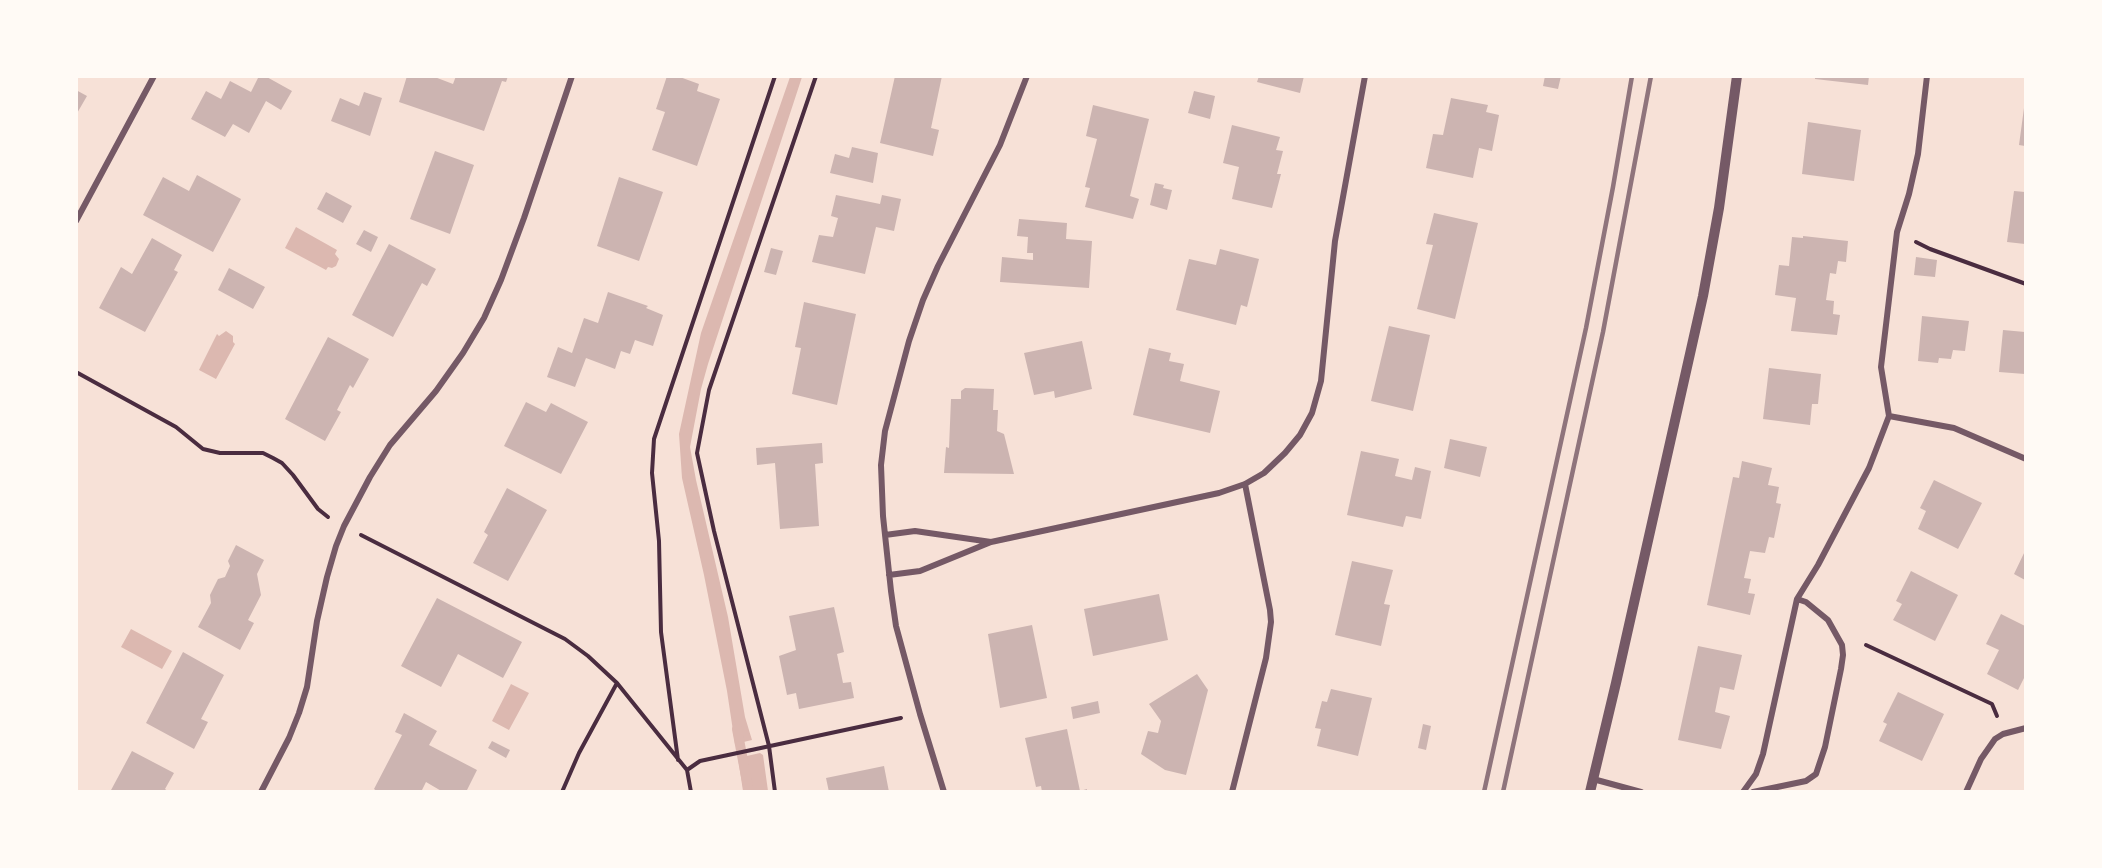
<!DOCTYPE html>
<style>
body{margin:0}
#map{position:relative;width:2102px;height:868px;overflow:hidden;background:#f7e1d7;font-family:Signika,sans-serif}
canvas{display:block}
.frame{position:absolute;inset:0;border:78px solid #fffaf5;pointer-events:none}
</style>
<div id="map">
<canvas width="2102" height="868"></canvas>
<div class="frame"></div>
</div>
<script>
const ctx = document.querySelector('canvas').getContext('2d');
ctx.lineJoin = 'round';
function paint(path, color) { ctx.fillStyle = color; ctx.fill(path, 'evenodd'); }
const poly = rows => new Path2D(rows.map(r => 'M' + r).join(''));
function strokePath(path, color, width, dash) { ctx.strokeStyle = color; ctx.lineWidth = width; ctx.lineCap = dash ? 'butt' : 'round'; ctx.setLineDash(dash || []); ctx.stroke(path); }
paint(poly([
 [790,77,802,77,708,364,701,389,690,447,696,480,728,617,745,717,752,740,735,744,727,691,704,575,682,478,679,434,701,333],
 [296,227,337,250,335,254,339,259,336,266,332,268,328,267,326,270,285,248],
 [226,331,233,336,233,342,235,344,216,379,199,370,217,334,219,336],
 [131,629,172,651,162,669,121,647],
 [511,684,529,693,509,730,492,721],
 [760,753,763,755,768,791,743,791,738,758]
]), '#dcb8b0');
strokePath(poly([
 [737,729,749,792]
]), '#dcb8b0', 10);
paint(poly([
 [259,76,265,76,292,91,281,110,266,101,249,133,233,124,225,137,191,119,206,91,221,99,230,81,251,92],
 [407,76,432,76,453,84,456,76,508,76,506,82,502,81,484,131,399,102],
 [667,76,677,76,699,84,697,91,720,99,697,166,652,150,665,112,656,109],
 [895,76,942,76,931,128,939,130,933,156,880,143],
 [1259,76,1304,76,1300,93,1257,82],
 [1545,76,1561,76,1558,89,1543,86],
 [1815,76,1869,76,1868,85,1815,79],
 [76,90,87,96,76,115],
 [1194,91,1215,96,1210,119,1188,113],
 [364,92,382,98,370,136,331,121,340,98,359,106],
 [1451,98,1488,105,1486,112,1499,115,1492,151,1479,148,1473,178,1426,168,1433,134,1443,135],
 [1093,105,1149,119,1130,196,1139,199,1133,219,1085,207,1090,188,1085,187,1097,139,1086,136],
 [2024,108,2025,108,2025,146,2019,145],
 [1808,122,1861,130,1854,181,1802,174],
 [1232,125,1280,137,1276,150,1283,151,1277,174,1281,174,1272,208,1232,199,1239,167,1223,163],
 [852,147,878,153,873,183,830,173,835,154,849,158],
 [435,151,474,165,450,234,410,219],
 [197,175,241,199,213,252,143,215,163,177,189,191],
 [619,177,663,192,639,261,597,246],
 [1155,183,1164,185,1163,188,1172,190,1167,210,1150,205],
 [2014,191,2025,192,2025,244,2007,242],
 [326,192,352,206,343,223,317,209],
 [836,195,880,204,882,195,901,199,894,231,876,227,865,274,812,262,819,235,833,237,838,218,831,216],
 [1434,213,1478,223,1455,319,1417,309,1433,245,1426,244],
 [1019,219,1067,223,1066,239,1092,241,1089,288,1000,282,1002,257,1033,260,1033,253,1027,253,1028,237,1017,236],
 [364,230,378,237,371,252,356,244],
 [1803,236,1848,241,1846,262,1838,261,1836,274,1830,273,1826,300,1834,301,1833,314,1840,315,1837,335,1791,331,1796,298,1775,295,1779,265,1789,266,1792,237,1803,238],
 [152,238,182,255,174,270,178,272,145,332,99,308,121,267,132,274],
 [389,244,436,269,427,286,422,283,393,337,352,315],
 [771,248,783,251,776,275,764,272],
 [1220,249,1259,259,1247,307,1241,305,1236,325,1176,310,1189,259,1216,265],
 [1916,257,1937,260,1935,277,1914,275],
 [229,268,265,287,253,309,218,290],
 [608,292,648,306,646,308,663,315,653,346,635,340,630,354,621,351,615,369,586,358,575,387,547,377,558,347,572,353,584,318,598,323],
 [804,302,856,314,837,405,792,394,801,348,795,347],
 [1922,316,1969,321,1965,351,1953,350,1951,359,1939,358,1938,363,1918,361],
 [1389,326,1430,335,1413,411,1371,401],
 [2003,330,2025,332,2025,374,1999,372],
 [328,337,369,359,353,388,350,385,337,410,341,412,325,441,285,419],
 [1082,341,1092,389,1055,398,1054,391,1034,395,1024,353],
 [1149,348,1171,353,1169,361,1184,364,1180,381,1220,391,1210,433,1133,415],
 [1769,368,1821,374,1818,404,1812,404,1810,425,1763,419],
 [965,388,994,389,993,410,998,410,997,431,1004,434,1014,474,944,473,946,447,949,448,951,399,961,399,961,391],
 [526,402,546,412,551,403,588,422,561,474,504,446],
 [1450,439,1487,447,1480,477,1444,468],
 [822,443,823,463,815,464,819,526,780,529,775,463,757,465,756,448],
 [1361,451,1399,459,1395,476,1412,480,1415,467,1431,471,1421,519,1406,516,1403,527,1347,515],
 [1742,461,1772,468,1768,485,1779,487,1776,503,1781,504,1774,538,1769,537,1765,553,1750,551,1744,578,1751,579,1748,593,1755,594,1750,615,1707,605,1733,477,1739,478],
 [1934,480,1982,503,1958,549,1918,529,1926,511,1920,508],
 [507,488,547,510,508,581,473,563,488,535,484,532],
 [236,545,264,560,257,574,261,595,248,620,254,623,240,650,198,627,211,603,210,595,218,579,225,577,230,566,228,561],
 [2025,551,2025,580,2014,574],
 [1352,561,1393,570,1384,604,1390,605,1381,646,1335,635],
 [1911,571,1958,595,1935,641,1893,620,1902,604,1896,601],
 [1159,594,1168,640,1093,656,1084,609],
 [437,598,522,642,503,678,458,654,441,687,401,666],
 [834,607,844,652,837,654,843,683,851,682,854,698,799,709,796,693,787,695,779,656,796,650,789,616],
 [2001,614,2025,626,2025,676,2018,690,1987,674,1999,650,1986,644],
 [1032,625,1047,698,1000,708,988,634],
 [1698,646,1742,655,1734,690,1720,687,1715,712,1730,716,1721,749,1678,740],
 [183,652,224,675,201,719,208,722,194,749,146,723],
 [1197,674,1208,690,1186,775,1165,770,1141,754,1148,731,1158,733,1161,721,1149,704],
 [1331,689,1372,698,1358,756,1317,746,1321,729,1315,728,1322,701,1327,702],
 [1898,692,1944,714,1922,761,1879,741,1887,724,1883,722],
 [1098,701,1100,713,1073,719,1071,707],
 [404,713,437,731,429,745,477,770,466,792,443,792,426,782,421,792,378,792,374,789,402,735,395,732],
 [1423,724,1431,726,1426,750,1418,748],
 [1067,729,1080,791,1087,789,1087,792,1042,792,1041,786,1036,787,1025,738],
 [492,741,510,750,506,758,488,748],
 [132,751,174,773,165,789,169,792,110,792],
 [884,766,889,792,829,792,826,778]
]), '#ccb4b1');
strokePath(poly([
 [1916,242,1930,249,2026,284],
 [76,372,176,427,203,449,220,453,263,453,273,458,282,463,293,475,318,509,328,517],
 [361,535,565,639,588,656,617,683,687,770,691,792],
 [1866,645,1992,704,1997,716],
 [678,760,661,632,659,541,652,473,654,439,775,76],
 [687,770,700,761,901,718],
 [562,792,579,753,617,683],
 [775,792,769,746,714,531,697,453,709,390,816,76]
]), '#4a2c40', 4);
strokePath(poly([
 [1927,76,1918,154,1909,194,1897,232,1881,367,1889,416,1954,428,2026,459],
 [76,221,154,76],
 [885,535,915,531,991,542,920,571,889,575],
 [991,542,1219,493,1245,484,1264,473,1285,453,1300,435,1312,413,1321,381,1335,241,1365,76],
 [1593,779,1641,792],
 [261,792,289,738,299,713,307,687,317,621,327,577,336,546,344,526,370,477,390,445,436,391,463,353,484,318,501,280,524,218,572,76],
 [944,792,920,714,896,626,891,591,883,516,881,465,885,431,909,341,923,300,938,266,1000,145,1027,76],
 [1232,792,1266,658,1271,622,1270,610,1245,484],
 [1743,792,1756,774,1763,754,1797,599,1818,565,1869,468,1889,416],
 [1753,792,1806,781,1816,774,1825,747,1841,669,1843,655,1842,645,1828,620,1806,602,1797,599],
 [1966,792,1981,759,1995,739,2003,734,2026,728]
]), '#755966', 6);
strokePath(poly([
 [1590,792,1616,683,1703,296,1719,208,1737,76]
]), '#755966', 10);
strokePath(poly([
 [1484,792,1586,328,1613,187,1632,76],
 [1503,792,1603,332,1651,76]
]), '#8f747c', 4.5);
</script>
